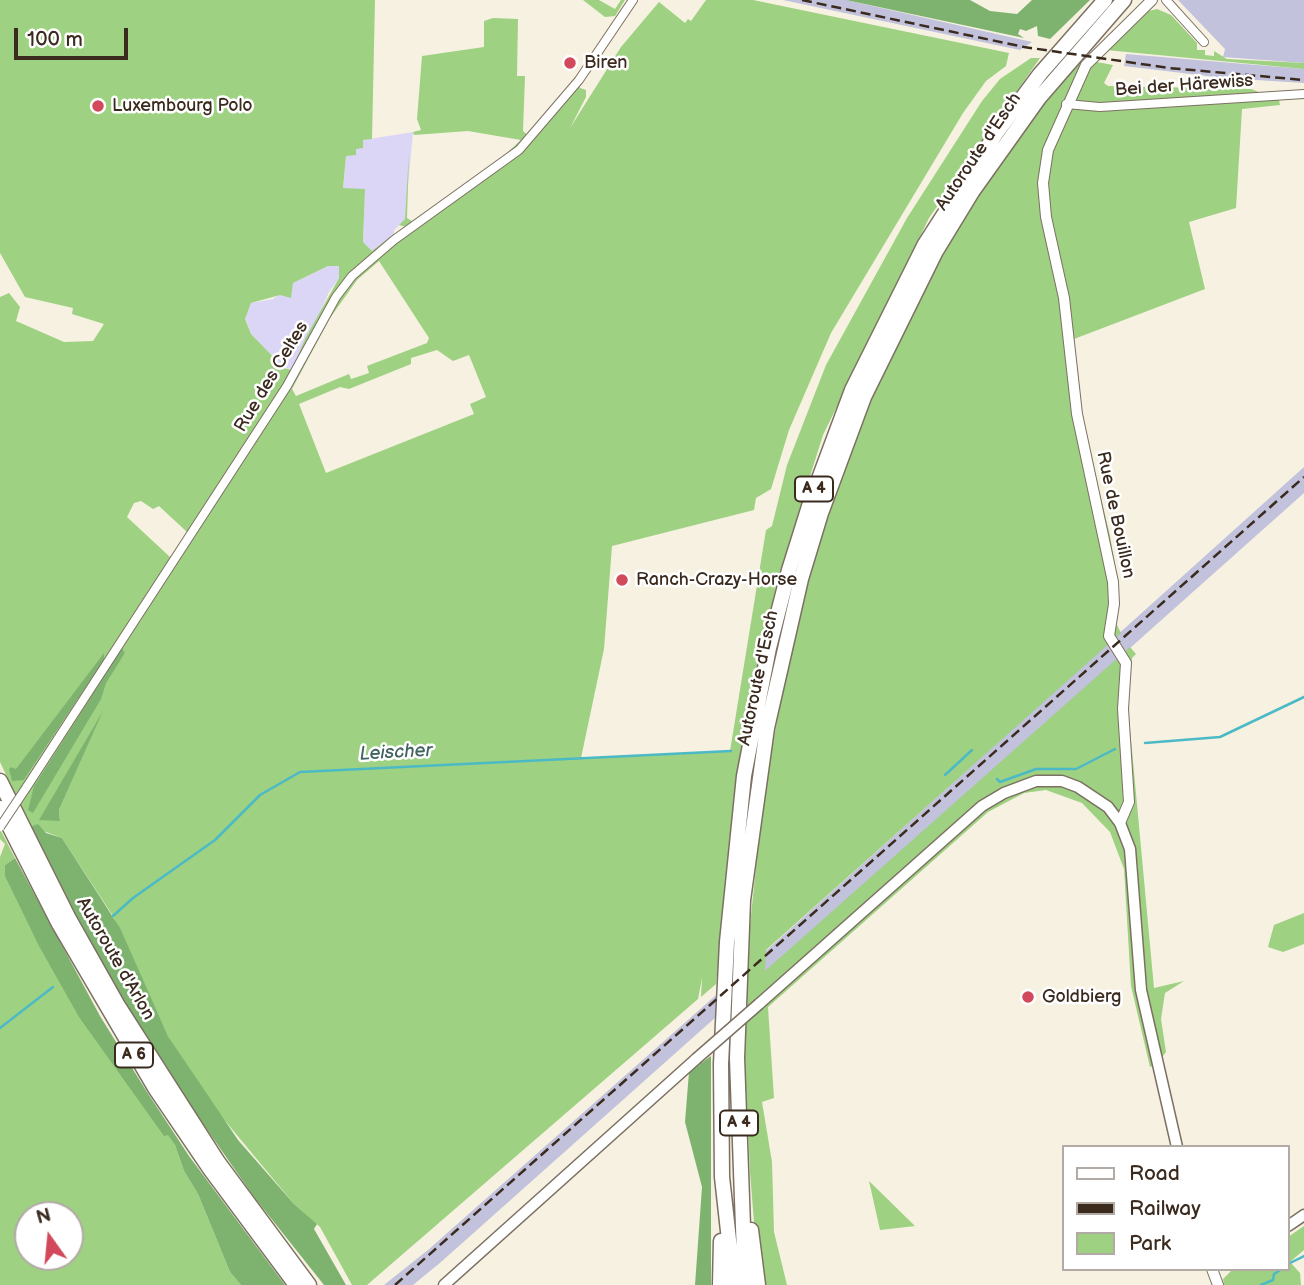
<!DOCTYPE html>
<meta charset="utf-8">
<style>
body{margin:0}
#map{position:relative;width:1304px;height:1285px;overflow:hidden;background:#f6f1e1;font-family:"Balsamiq Sans",sans-serif}
canvas{display:block}
.legend{position:absolute;left:1062px;top:1145px;width:228px;height:126px;box-sizing:border-box;background:#fff;border:2px solid #b1aaa5;margin:0;padding:9px 12px;list-style:none;font-size:21px;color:#3b2a1e}
.legend li{display:flex;align-items:center;gap:14px;height:35px}
.legend b{width:35px;border:2px solid #b1aaa5}
.north{position:absolute;left:14px;top:1201px;width:70px;height:70px;box-sizing:border-box;background:#fff;border:2px solid #b1aaa5;border-radius:50%;rotate:345deg;font-size:19px;font-weight:700;line-height:28px;text-align:center;color:#3b2a1e}
.north::after{content:'';display:block;margin:auto;width:24px;height:32px;background:#d1495b;clip-path:polygon(50% 0,100% 100%,50% 72%,0 100%)}
.scale{position:absolute;left:14px;top:28px;width:114px;height:32px;box-sizing:border-box;border:4px solid #3b2a1e;border-top:0;padding-left:9px;font-size:21px;line-height:24px;white-space:nowrap;color:#3b2a1e;-webkit-text-stroke:5px #fff;paint-order:stroke}
</style>
<div id="map">
<canvas width="1304" height="1285"></canvas>
<ul class="legend">
<li><b style="height:9px;background:#fff"></b>Road</li>
<li><b style="height:9px;background:#3b2a1e"></b>Railway</li>
<li><b style="height:19px;background:#9ed181"></b>Park</li>
</ul>
<div class="north">N</div>
<div class="scale">100 m</div>
</div>
<script>
const ctx = document.querySelector('canvas').getContext('2d');
ctx.lineJoin = 'round';
function paint(path, color) { ctx.fillStyle = color; ctx.fill(path, 'evenodd'); }
const poly = rows => new Path2D(rows.map(r => 'M' + r).join(''));
function strokePath(path, color, width, dash) { ctx.strokeStyle = color; ctx.lineWidth = width; ctx.lineCap = dash ? 'butt' : 'round'; ctx.setLineDash(dash || []); ctx.stroke(path); }
function drawText(font, color, halo, rows, align = 'center') {
  ctx.font = font + ' "Balsamiq Sans",sans-serif'; ctx.lineWidth = 5; ctx.setLineDash([]); ctx.textBaseline = 'middle'; ctx.strokeStyle = halo; ctx.fillStyle = color; for (const [text, x, y, turn = 0] of rows) {
    ctx.save(); ctx.translate(x, y); ctx.rotate((+turn || 0) * Math.PI / 180); ctx.textAlign = isNaN(turn) ? turn : align; if (halo) ctx.strokeText(text, 0, 0); ctx.fillText(text, 0, 0); ctx.restore();
  }
}
paint(poly([
 [413,132,405,220,394,230,394,234,372,252,363,242,365,189,343,189,346,156,363,140],
 [339,265,339,278,329,292,309,338,292,369,284,368,251,334,245,318,251,303,273,299,293,283,328,266]
]), '#dcd6f6');
paint(poly([
 [783,0,846,0,1032,42,1020,50],
 [1178,0,1304,0,1304,63,1223,57,1225,49],
 [1126,54,1304,69,1304,83,1224,78,1124,66],
 [1304,467,1304,493,441,1262,413,1285,384,1285,428,1250,767,950]
]), '#c2c2dc');
paint(poly([
 [0,0,375,0,372,139,363,140,363,148,356,149,356,155,346,156,343,188,365,189,363,242,372,251,394,234,394,239,410,228,399,225,405,219,409,152,407,218,412,221,498,161,521,140,468,131,414,135,413,132,421,130,417,119,422,56,484,47,484,21,493,18,518,19,517,76,525,76,523,131,531,138,579,80,580,88,586,90,586,97,570,128,621,47,659,2,685,23,688,19,691,21,706,0,753,0,1009,53,1006,66,986,81,963,113,831,333,789,430,771,489,756,498,754,510,612,546,604,649,581,758,730,751,766,530,772,526,787,465,826,365,907,218,982,101,1000,79,1031,58,1040,58,929,218,823,435,777,581,741,748,716,984,701,997,702,978,698,999,367,1285,352,1285,320,1227,294,1204,217,1111,168,1036,113,916,62,838,30,826,0,762,0,297,9,293,20,307,16,321,64,342,93,341,104,324,72,314,73,308,25,297,0,253],
 [379,261,429,338,427,343,367,366,369,373,351,379,349,374,296,396,292,389,330,318,357,280],
 [328,266,339,266,339,278,306,337,295,362,300,362,296,371,284,368,251,334,245,319,251,303,280,295,291,298,293,283],
 [437,350,453,361,469,355,486,397,470,404,474,414,326,473,299,404,340,387,349,389,411,364,411,358],
 [141,501,153,509,159,506,187,532,170,557,127,517,134,503],
 [122,649,125,653,34,786],
 [104,654,104,661,24,780,11,767,16,770],
 [99,719,59,810,60,820,40,820],
 [583,0,599,0,615,9,621,0,625,0,615,16,605,17],
 [1157,9,1171,15,1197,43,1197,50,1205,50,1205,55,1214,56,1214,51,1227,59,1304,63,1304,69,1106,50,1149,11],
 [1080,59,1113,65,1104,83,1108,86,1251,89,1279,100,1280,105,1242,109,1236,208,1189,222,1205,289,1074,339,1081,413,1110,536,1118,582,1117,625,1121,633,766,950,765,971,1130,647,1136,654,1132,658,1128,707,1154,988,1184,981,1165,993,1161,1019,1166,1052,1156,1065,1150,1067,1131,986,1124,869,1110,832,1082,803,1046,790,1024,793,988,812,768,1007,774,1098,762,1102,772,1162,774,1232,787,1285,766,1285,755,1235,750,1172,744,1045,747,955,764,788,795,630,827,516,863,418,902,332,942,255,984,187,1031,120],
 [0,829,15,858,5,865,175,1145,184,1171,198,1194,230,1272,241,1285,0,1285,0,857,5,844,0,839],
 [28,1215,70,1215,70,1257,28,1257],
 [1304,913,1304,944,1283,952,1268,947,1274,925],
 [869,1181,915,1226,880,1230],
 [1304,1226,1304,1250,1290,1262,1300,1273,1301,1285,1224,1285,1223,1279,1233,1269,1288,1269,1288,1237]
]), '#9ed181');
paint(poly([
 [846,0,970,0,990,11,1017,14,1032,0,1090,0,1050,39,1038,36,1037,26,1026,31,1020,29,1018,34,1024,38],
 [122,648,125,653,106,683,101,699,33,813,28,810,34,786],
 [104,653,104,660,24,780,12,781,9,769,11,767,16,769],
 [103,711,59,810,60,821,39,820],
 [38,824,46,833,62,838,120,928,168,1036,238,1140,294,1204,317,1224,314,1229,346,1285,324,1285,254,1197,192,1108,141,1031,63,891,30,827],
 [15,858,100,1016,147,1092,189,1156,285,1285,241,1285,230,1272,198,1194,184,1171,175,1145,168,1135,164,1136,79,1017,39,946,5,876,5,865],
 [711,1056,711,1285,695,1285,702,1187,685,1122,689,1072]
]), '#7eb36f');
strokePath(poly([
 [1145,743,1220,737,1304,697],
 [945,775,972,750],
 [997,779,1000,782,1036,769,1076,769,1115,749],
 [113,916,133,898,215,840,260,795,300,772,731,751],
 [0,1028,53,987],
 [1288,1264,1304,1256],
 [1261,1285,1273,1280,1274,1274,1282,1269]
]), '#4cbac6', 2.5);
const minor = poly([
 [1166,0,1204,42],
 [1066,104,1100,107,1304,94],
 [26,788,287,386,336,297,352,276,394,240,519,150,579,80,633,0]
]);
const tertiary = poly([
 [1120,823,1129,802,1123,709,1126,663,1109,636,1114,604,1113,582,1077,414,1064,298,1046,217,1043,183,1048,150,1086,65,1152,0],
 [1212,1269,1218,1285]
]);
const secondary = poly([
 [759,1004,982,806,1004,793,1036,781,1062,781,1078,787,1108,807,1120,823,1130,849,1141,990,1177,1147],
 [1288,1226,1304,1215],
 [444,1285,696,1059]
]);
const motorway = poly([
 [0,781,68,917,117,1004,218,1162,309,1285],
 [0,808,59,924,155,1088,210,1169,296,1285],
 [751,1230,758,1285],
 [720,1285,721,1241],
 [734,1285,722,1177,721,1064,727,942,744,776,769,648,789,570,810,503,852,390,925,244,997,132,1040,74,1105,0],
 [747,1285,744,1255,737,1058,743,900,767,728,801,579,821,513,864,397,936,251,972,192,1039,98,1124,0]
]);
strokePath(minor, '#7c7062', 10);
strokePath(tertiary, '#7c7062', 12);
strokePath(secondary, '#7c7062', 13);
strokePath(motorway, '#7c7062', 17);
strokePath(minor, '#fff', 8);
strokePath(tertiary, '#fff', 10);
strokePath(secondary, '#fff', 10);
strokePath(motorway, '#fff', 14);
strokePath(poly([
 [802,0,1024,47,1169,68,1304,80],
 [395,1285,1304,477]
]), '#3b2a1e', 2.5, [10, 5]);
const minorBridge = poly([
 [0,827,26,788]
]);
const secondaryBridge = poly([
 [696,1059,759,1004]
]);
strokePath(minorBridge, '#7c7062', 10, []);
strokePath(secondaryBridge, '#7c7062', 13, []);
strokePath(minorBridge, '#fff', 8);
strokePath(secondaryBridge, '#fff', 10);
for (const [x, y, r, color] of [
 [570,63,7,"#d1495b"],
 [98,106,7,"#d1495b"],
 [622,580,7,"#d1495b"],
 [1028,997,7,"#d1495b"]
]) { const dot = new Path2D(); dot.arc(x, y, r, 0, 2 * Math.PI); ctx.fillStyle = color; ctx.fill(dot); strokePath(dot, '#fff', 2.5); }
for (const [x, y, w] of [
 [814,489,38],
 [134,1055,38],
 [739,1123,38]
]) { const box = new Path2D(); box.roundRect(x - w / 2, y - 12.5, w, 25, 5); ctx.fillStyle = '#fff'; ctx.fill(box); strokePath(box, '#3b2a1e', 2); }
drawText('bold 16px', '#3b2a1e', null, [
 ["A 4",814,489],
 ["A 6",134,1055],
 ["A 4",739,1123]
]);
drawText('18px', '#3b2a1e', '#fff', [
 ["Biren",584,63],
 ["Luxembourg Polo",112,106],
 ["Ranch-Crazy-Horse",636,580],
 ["Goldbierg",1042,997]
], 'left');
drawText('18px', '#3b2a1e', '#fff', [
 ["Bei der Härewiss",1184,86,-4],
 ["Autoroute d'Esch",979,152,-56],
 ["Rue des Celtes",272,377,-59],
 ["Rue de Bouillon",1115,515,78],
 ["Autoroute d'Esch",759,678,-78],
 ["Autoroute d'Arlon",115,959,60]
]);
drawText('italic 19px', '#426461', '#fff', [
 ["Leischer",396,753,-3]
]);
</script>
